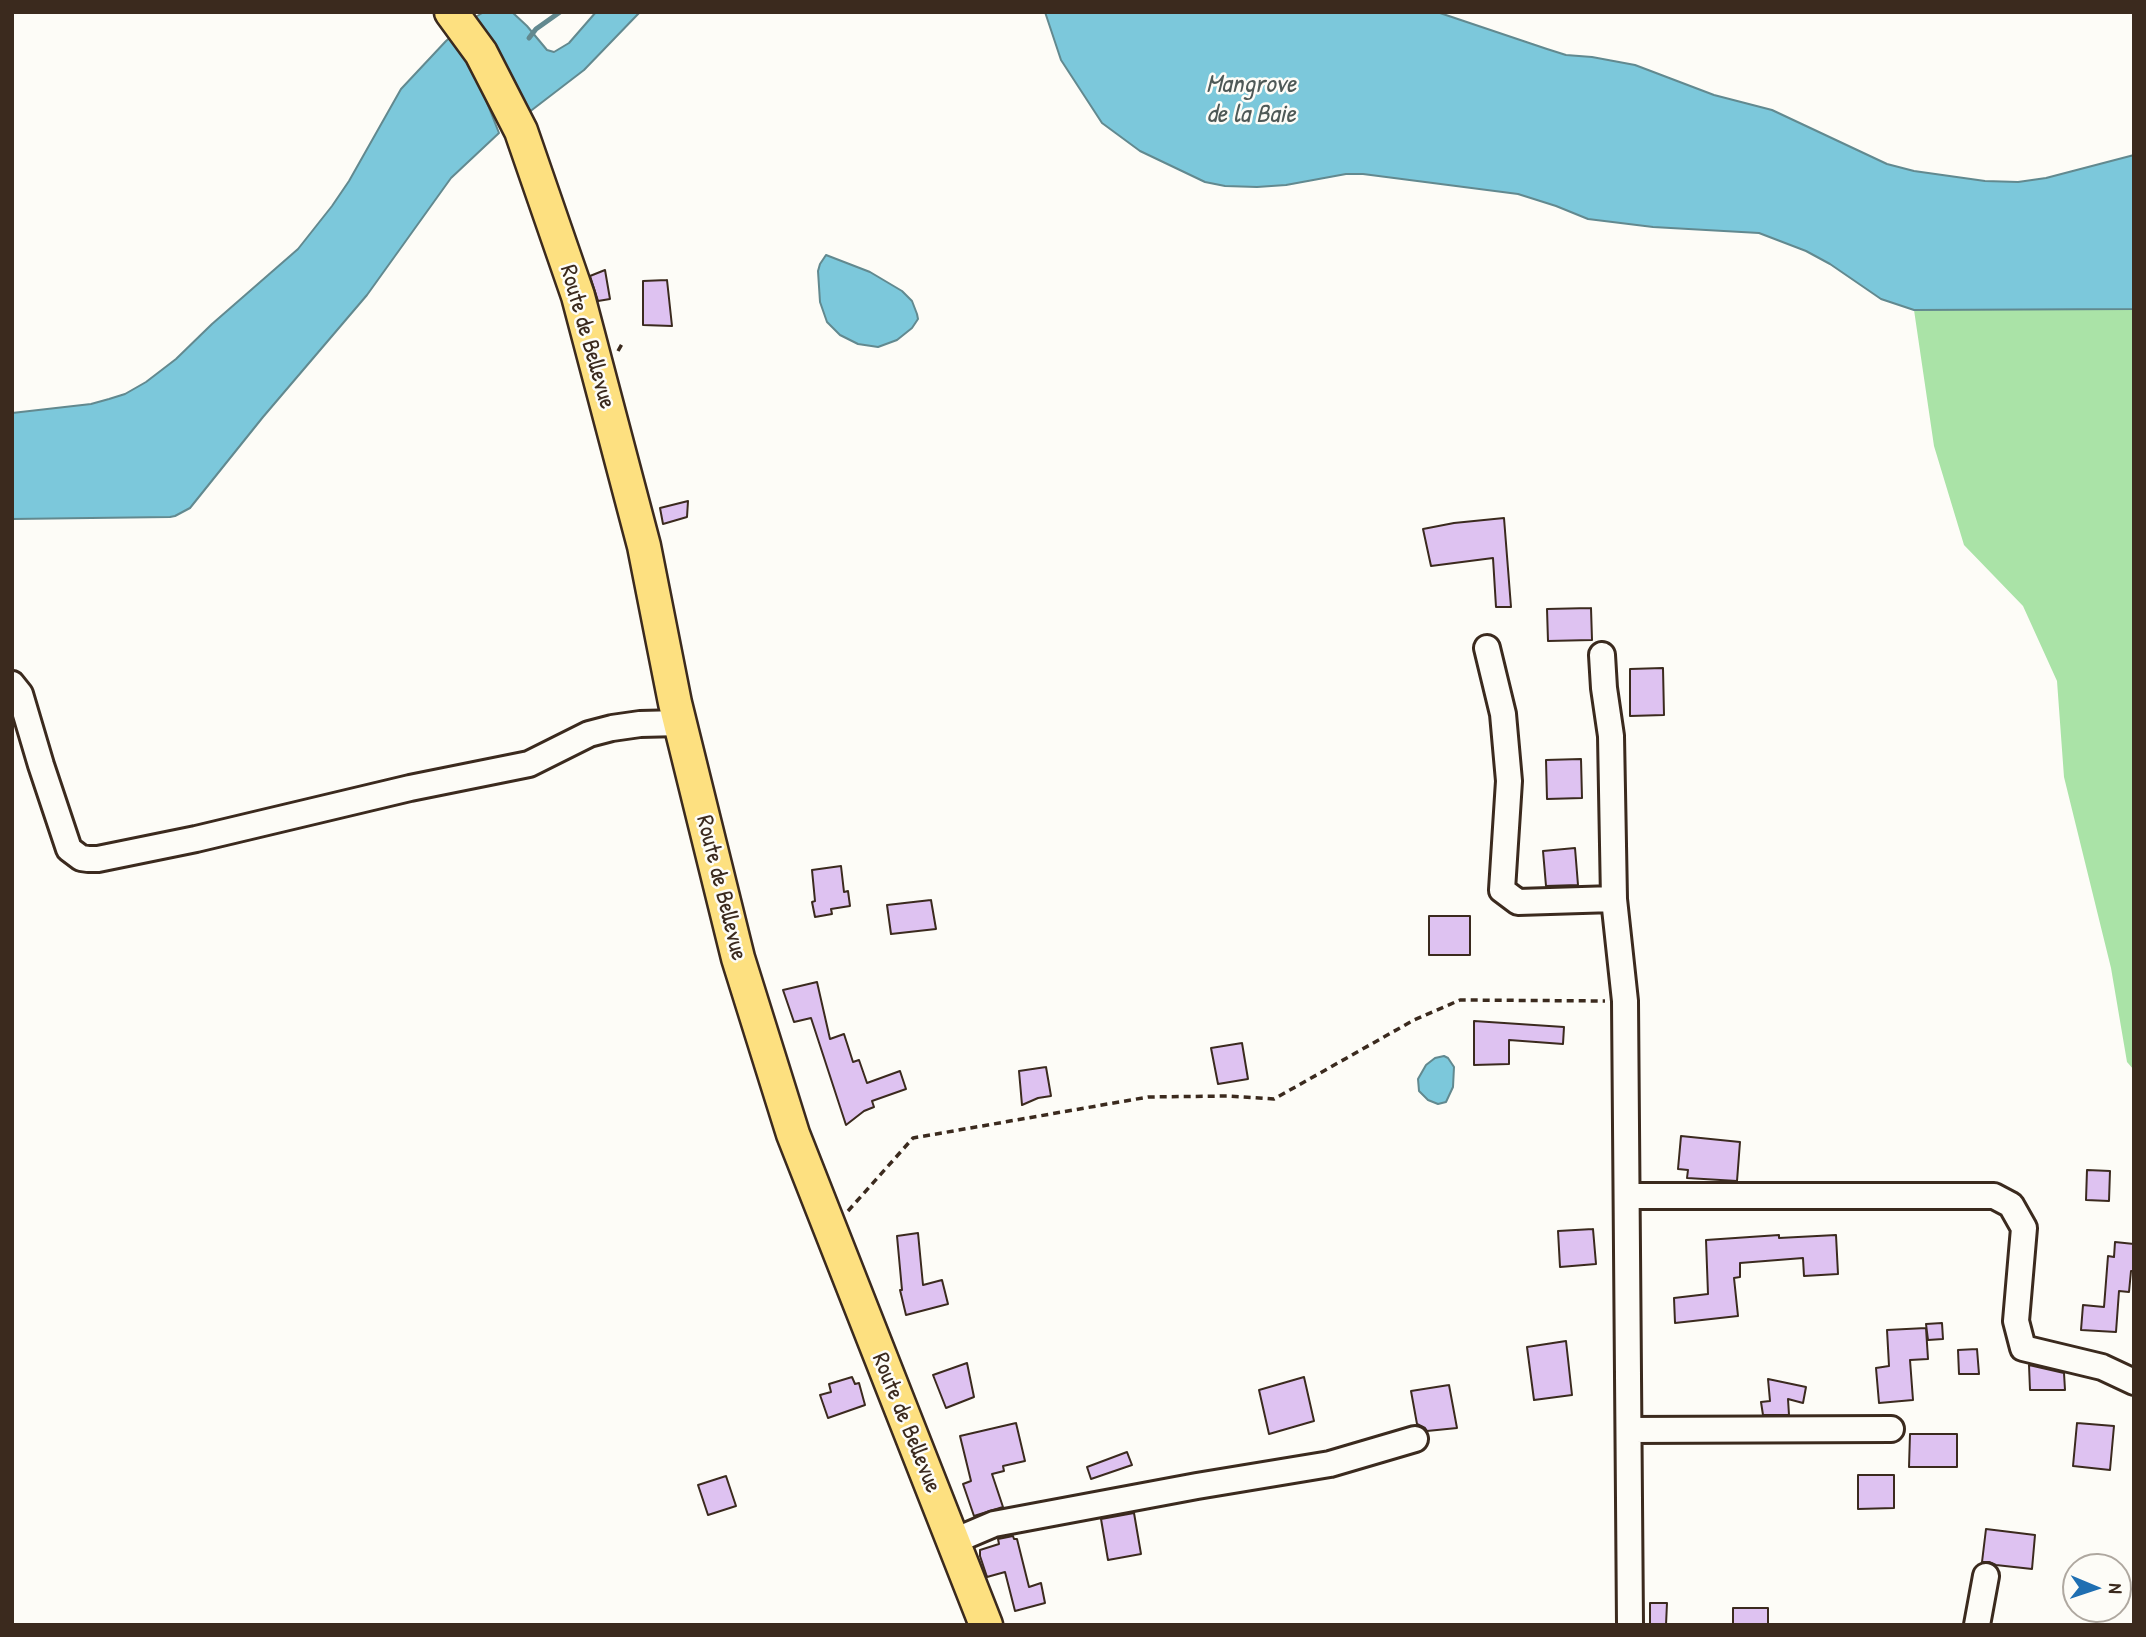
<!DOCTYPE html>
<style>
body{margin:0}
#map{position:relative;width:2146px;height:1637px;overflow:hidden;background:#fdfcf7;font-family:"Patrick Hand",sans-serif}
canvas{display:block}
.frame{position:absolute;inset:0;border:14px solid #3b2a1e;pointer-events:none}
.north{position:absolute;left:2062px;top:1553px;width:70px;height:70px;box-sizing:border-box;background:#fdfcf7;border:2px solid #afa8a0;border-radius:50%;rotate:92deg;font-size:19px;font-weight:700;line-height:28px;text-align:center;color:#3b2a1e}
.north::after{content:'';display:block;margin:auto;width:24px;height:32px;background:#1f6fb2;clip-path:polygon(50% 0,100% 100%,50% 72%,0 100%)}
</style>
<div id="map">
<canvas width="2146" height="1637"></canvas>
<div class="frame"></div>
<div class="north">N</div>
</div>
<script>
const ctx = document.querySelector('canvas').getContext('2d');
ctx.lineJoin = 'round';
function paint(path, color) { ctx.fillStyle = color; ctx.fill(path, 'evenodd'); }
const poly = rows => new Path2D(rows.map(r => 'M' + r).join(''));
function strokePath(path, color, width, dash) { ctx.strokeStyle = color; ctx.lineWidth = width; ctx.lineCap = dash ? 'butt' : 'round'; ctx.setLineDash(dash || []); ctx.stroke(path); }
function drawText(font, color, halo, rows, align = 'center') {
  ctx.font = font + ' "Patrick Hand",sans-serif'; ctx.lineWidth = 5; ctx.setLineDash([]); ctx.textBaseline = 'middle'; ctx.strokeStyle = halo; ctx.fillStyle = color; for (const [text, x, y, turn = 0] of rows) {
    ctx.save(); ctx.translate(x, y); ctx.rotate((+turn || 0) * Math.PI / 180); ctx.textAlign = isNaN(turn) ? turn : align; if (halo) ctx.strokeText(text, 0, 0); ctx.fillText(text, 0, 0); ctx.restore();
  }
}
paint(poly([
 [2134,309,2134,1070,2127,1062,2111,968,2064,777,2057,681,2023,606,1964,545,1934,446,1914,310]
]), '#aae3a7');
const water = poly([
 [484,12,512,12,527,26,547,50,554,52,569,43,596,12,640,12,584,70,528,113,476,75,499,133,451,178,367,295,263,417,190,508,175,516,170,517,12,519,12,413,91,404,109,399,125,394,146,382,176,359,212,324,298,249,332,206,349,181,401,89,446,41,472,19,484,12],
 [1045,12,1437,12,1547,49,1566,55,1592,57,1635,65,1714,95,1772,110,1887,164,1914,171,1985,181,2018,182,2046,178,2134,155,2134,309,1914,310,1881,299,1830,264,1806,251,1759,233,1653,227,1588,219,1556,206,1518,194,1363,174,1346,174,1286,185,1257,187,1225,186,1205,182,1140,151,1102,123,1061,60,1045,12],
 [826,255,870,272,902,291,912,301,917,314,918,319,912,328,897,340,878,347,858,344,840,335,827,322,820,302,818,271,820,264,826,255],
 [1444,1056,1448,1058,1454,1067,1453,1087,1446,1102,1438,1104,1428,1100,1419,1091,1418,1079,1426,1065,1435,1058,1444,1056]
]);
paint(water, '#7cc8db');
strokePath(water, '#62898f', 2);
strokePath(poly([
 [529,38,536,29,560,12]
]), '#62898f', 5);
const building = poly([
 [605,270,610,299,598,301,590,276,605,270],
 [667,280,672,326,643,325,643,281,667,280],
 [688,501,687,517,663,524,660,508,688,501],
 [1504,518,1511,607,1496,607,1493,558,1431,566,1423,529,1454,523,1504,518],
 [1591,608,1592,640,1548,641,1547,609,1591,608],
 [1663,668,1664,715,1630,716,1630,669,1663,668],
 [1581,759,1582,798,1547,799,1546,760,1581,759],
 [1575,848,1578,885,1546,886,1543,851,1575,848],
 [841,866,844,892,848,891,850,906,831,909,832,914,815,917,812,902,815,901,812,870,841,866],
 [931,900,936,929,891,934,887,905,931,900],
 [1429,916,1470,916,1470,955,1429,955,1429,916],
 [817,982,830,1039,844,1034,853,1062,859,1060,867,1083,900,1071,906,1089,872,1101,874,1107,864,1111,846,1125,811,1018,794,1022,783,990,817,982],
 [1474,1021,1564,1027,1563,1044,1509,1040,1509,1064,1474,1065,1474,1021],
 [1242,1043,1248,1079,1218,1084,1211,1048,1242,1043],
 [1046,1067,1051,1096,1038,1098,1022,1105,1019,1071,1046,1067],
 [1681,1136,1740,1142,1737,1181,1687,1178,1688,1170,1678,1169,1681,1136],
 [2087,1170,2110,1171,2109,1201,2086,1200,2087,1170],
 [1593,1229,1596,1264,1560,1267,1558,1231,1593,1229],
 [918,1233,923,1285,942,1280,948,1304,906,1315,900,1290,902,1290,897,1236,918,1233],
 [1779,1235,1779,1238,1836,1235,1838,1274,1804,1276,1803,1258,1740,1263,1740,1277,1734,1278,1738,1316,1675,1323,1674,1298,1708,1294,1706,1240,1779,1235],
 [2115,1242,2134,1244,2134,1271,2131,1271,2129,1292,2119,1291,2116,1332,2081,1330,2083,1305,2104,1307,2108,1256,2114,1257,2115,1242],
 [1942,1323,1943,1339,1928,1340,1926,1324,1942,1323],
 [1926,1328,1928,1359,1910,1360,1913,1400,1879,1403,1876,1368,1889,1366,1887,1330,1926,1328],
 [1566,1341,1572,1395,1534,1400,1527,1347,1566,1341],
 [1977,1349,1979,1374,1959,1374,1958,1350,1977,1349],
 [967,1363,974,1397,946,1408,933,1375,967,1363],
 [2029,1365,2064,1373,2065,1390,2030,1390,2029,1365],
 [852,1377,855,1384,859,1383,865,1405,828,1418,820,1395,831,1392,829,1384,852,1377],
 [1304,1377,1314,1421,1269,1434,1259,1390,1304,1377],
 [1768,1379,1806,1387,1803,1403,1788,1399,1789,1415,1763,1415,1761,1402,1770,1401,1768,1379],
 [1449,1385,1457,1428,1427,1431,1425,1428,1417,1424,1411,1391,1449,1385],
 [1016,1423,1025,1461,1003,1466,1004,1471,992,1474,1003,1507,974,1516,963,1484,971,1481,960,1436,1016,1423],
 [2077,1423,2114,1426,2110,1470,2073,1466,2077,1423],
 [1910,1434,1957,1434,1957,1467,1909,1467,1910,1434],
 [1127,1452,1132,1465,1091,1479,1087,1467,1127,1452],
 [1858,1475,1894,1475,1894,1508,1858,1509,1858,1475],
 [726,1476,736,1506,708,1515,698,1485,726,1476],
 [1134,1513,1141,1554,1108,1560,1101,1519,1134,1513],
 [1986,1529,2035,1535,2032,1569,1996,1565,1989,1562,1982,1562,1986,1529],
 [1013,1536,1014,1539,1017,1539,1029,1587,1041,1583,1045,1603,1015,1611,1005,1572,987,1577,980,1556,980,1550,999,1544,998,1539,1013,1536],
 [1650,1603,1667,1603,1666,1625,1650,1625,1650,1603],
 [1733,1608,1768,1608,1768,1625,1733,1625,1733,1608]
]);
paint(building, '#dec2f1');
strokePath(building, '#3b2a1e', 2);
const minor = poly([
 [1487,648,1503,714,1509,781,1502,890,1518,902,1614,899],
 [1602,655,1604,688,1611,736,1614,899,1625,1001,1630,1625],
 [12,684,20,694,41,765,69,849,81,858,88,859,98,859,196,839,410,788,529,764,589,734,612,728,640,724,680,723],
 [1628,1196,1994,1196,2011,1205,2024,1228,2016,1321,2023,1348,2102,1367,2134,1382],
 [1629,1430,1891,1429],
 [954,1541,994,1524,1197,1486,1330,1464,1415,1439],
 [1977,1625,1986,1576]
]);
const major = poly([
 [451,12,481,53,521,131,578,296,644,546,675,703,738,958,793,1134,986,1625]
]);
strokePath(minor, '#3b2a1e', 30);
strokePath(major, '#3b2a1e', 37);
strokePath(poly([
 [618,351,622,344],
 [848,1211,913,1138,1148,1097,1228,1096,1274,1099,1414,1020,1460,1000,1605,1001]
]), '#3b2a1e', 3.5, [7, 5]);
strokePath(minor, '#fdfcf7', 24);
strokePath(major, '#fde080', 32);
drawText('24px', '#3b2a1e', '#fdfcf7', [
 ["Route de Bellevue",587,337,74],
 ["Route de Bellevue",721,888,76],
 ["Route de Bellevue",906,1423,68]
]);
drawText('italic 26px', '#4e5957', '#fdfcf7', [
 ["Mangrove",1251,85],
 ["de la Baie",1251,115]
]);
</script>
